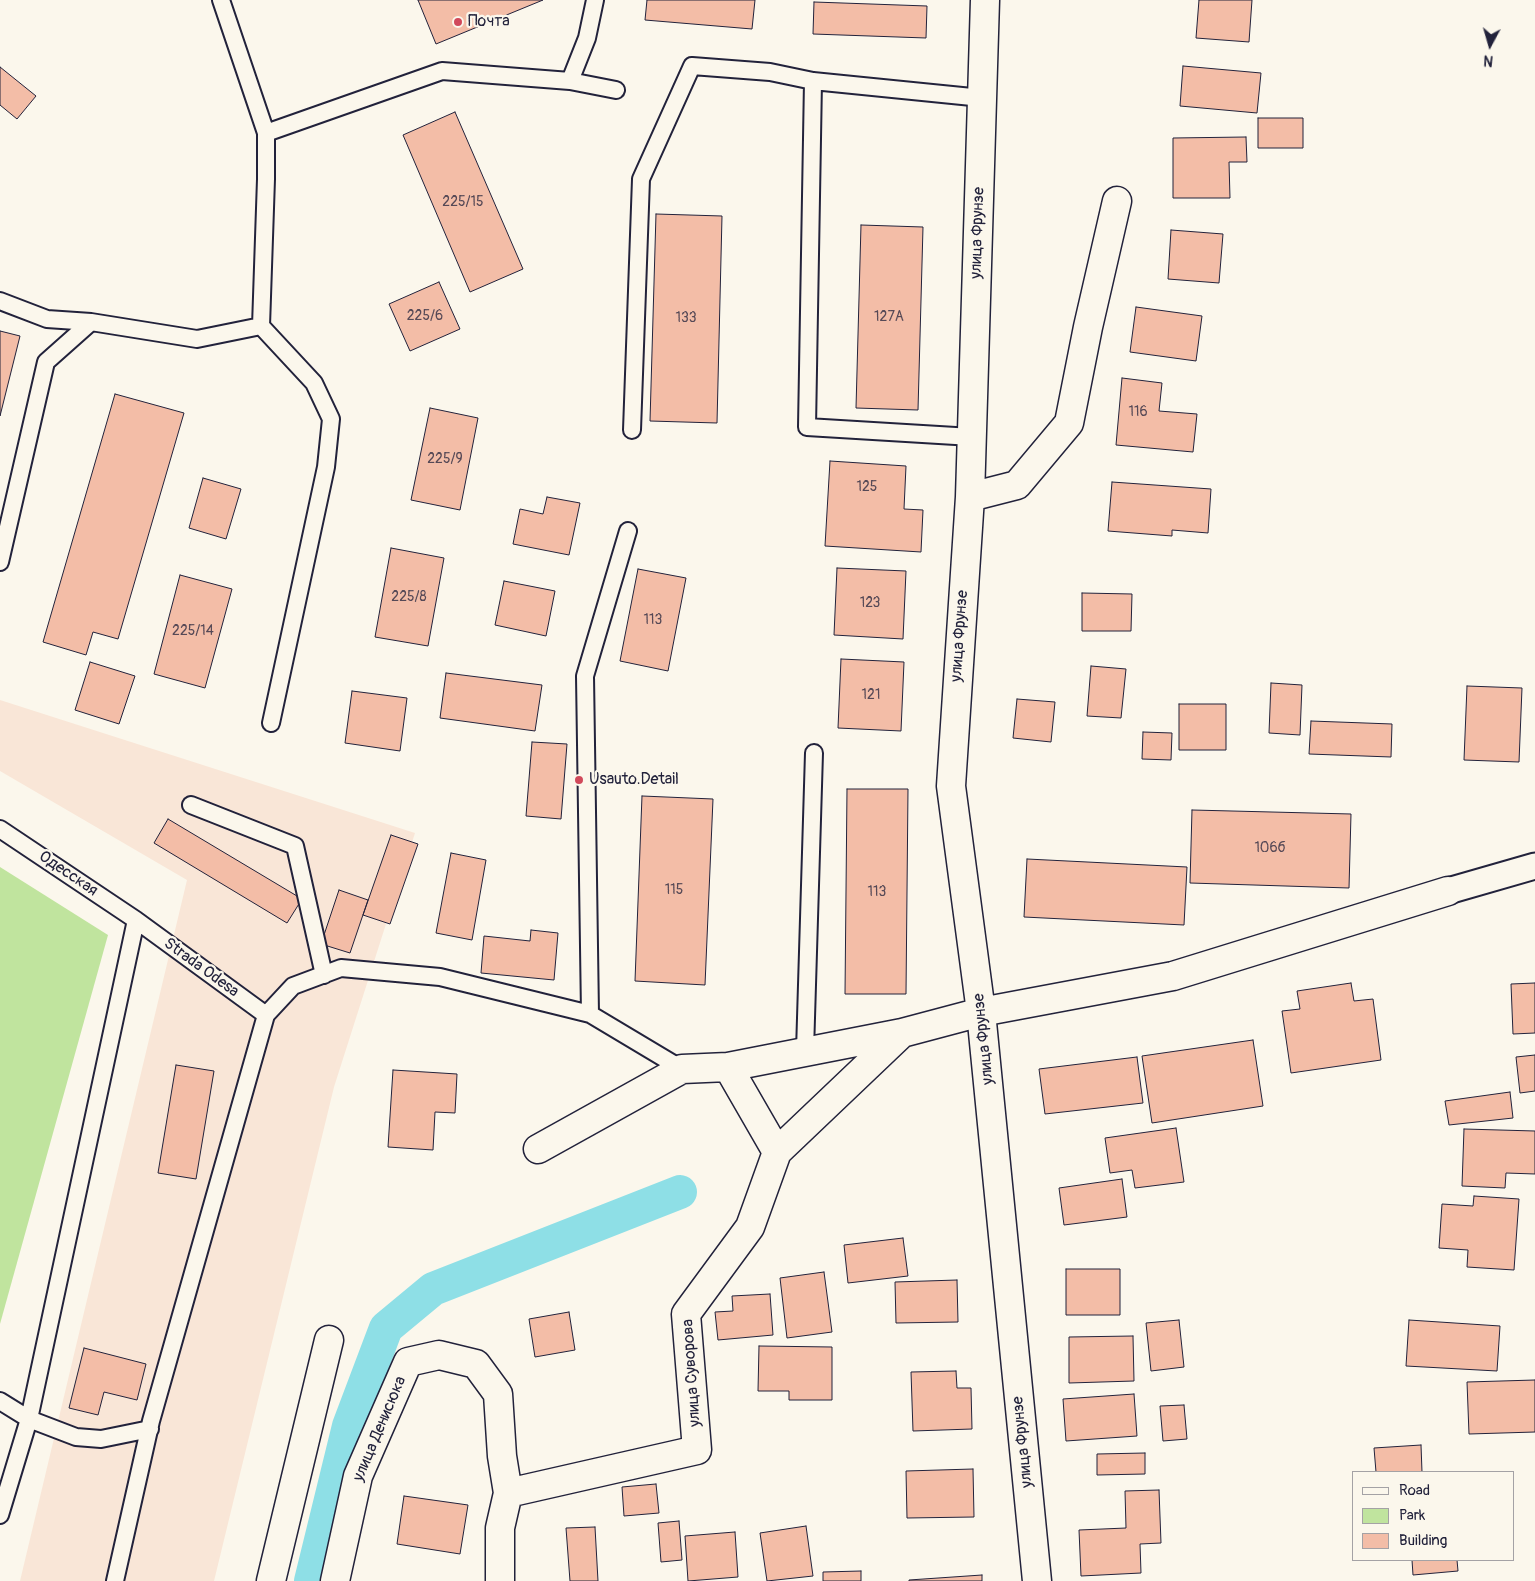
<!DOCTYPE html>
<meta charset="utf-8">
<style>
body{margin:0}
#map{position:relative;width:1535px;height:1581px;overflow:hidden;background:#fbf7ec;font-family:Pangolin,sans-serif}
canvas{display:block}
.legend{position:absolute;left:1352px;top:1471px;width:162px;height:90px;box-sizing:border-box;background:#fbf7ec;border:1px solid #a4a2a5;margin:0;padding:6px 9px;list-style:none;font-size:15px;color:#22223b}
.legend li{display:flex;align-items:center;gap:10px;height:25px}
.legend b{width:25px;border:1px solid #a4a2a5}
.north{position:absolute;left:1465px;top:20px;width:50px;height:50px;-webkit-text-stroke:4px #fbf7ec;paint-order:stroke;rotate:186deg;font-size:14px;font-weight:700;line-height:20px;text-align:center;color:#22223b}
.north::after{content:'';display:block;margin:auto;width:18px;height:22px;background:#22223b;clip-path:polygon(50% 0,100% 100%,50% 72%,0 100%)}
</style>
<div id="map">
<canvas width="1535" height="1581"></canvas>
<ul class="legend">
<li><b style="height:6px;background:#fbf7ec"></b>Road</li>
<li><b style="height:14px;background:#c0e49e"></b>Park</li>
<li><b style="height:14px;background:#f3bda7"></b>Building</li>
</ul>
<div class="north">N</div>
</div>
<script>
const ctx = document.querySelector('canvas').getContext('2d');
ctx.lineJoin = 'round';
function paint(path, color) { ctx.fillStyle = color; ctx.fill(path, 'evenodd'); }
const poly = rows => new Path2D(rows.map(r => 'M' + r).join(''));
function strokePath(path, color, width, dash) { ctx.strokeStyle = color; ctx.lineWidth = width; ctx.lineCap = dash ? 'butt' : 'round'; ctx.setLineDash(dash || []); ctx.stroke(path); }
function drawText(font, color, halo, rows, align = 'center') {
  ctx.font = font + ' Pangolin,sans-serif'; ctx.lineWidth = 4.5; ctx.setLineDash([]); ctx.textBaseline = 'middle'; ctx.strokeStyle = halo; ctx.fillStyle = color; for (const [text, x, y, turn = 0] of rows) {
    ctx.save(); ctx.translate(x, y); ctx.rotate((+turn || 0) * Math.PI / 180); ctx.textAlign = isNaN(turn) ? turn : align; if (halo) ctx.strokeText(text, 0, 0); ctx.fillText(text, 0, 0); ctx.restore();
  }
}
paint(poly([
 [0,700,415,833,334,1087,214,1581,20,1581,187,880,0,771]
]), '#f9e6d7');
paint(poly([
 [0,867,108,935,0,1324]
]), '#c0e49e');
strokePath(poly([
 [311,1581,349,1426,386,1328,433,1289,680,1192]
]), '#8edfe6', 34);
const building = poly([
 [418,0,543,0,436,44,418,0],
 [647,0,755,0,752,29,645,20,647,0],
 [1199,0,1252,0,1249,42,1196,38,1199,0],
 [814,2,927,6,926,38,813,34,814,2],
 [1183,66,1261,73,1257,113,1180,106,1183,66],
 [0,67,36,96,17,119,0,105,0,67],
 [455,112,523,269,470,292,403,135,455,112],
 [1258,118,1303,118,1303,148,1258,148,1258,118],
 [1246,137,1247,162,1229,162,1230,198,1173,198,1173,138,1246,137],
 [656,214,722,216,717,423,650,421,656,214],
 [861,225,923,227,918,410,856,408,861,225],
 [1171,230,1223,234,1219,283,1168,279,1171,230],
 [439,282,460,329,410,351,389,304,439,282],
 [1136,307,1202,316,1196,361,1130,352,1136,307],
 [0,331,20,336,0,416,0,331],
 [1122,378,1162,383,1159,411,1197,414,1193,452,1116,445,1122,378],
 [115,394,184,413,118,639,93,632,86,655,43,642,115,394],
 [430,408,478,418,460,510,411,500,430,408],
 [830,461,906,466,904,509,923,510,921,552,825,546,830,461],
 [203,478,241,489,226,539,189,528,203,478],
 [1112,482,1211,489,1208,533,1172,530,1172,536,1108,531,1112,482],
 [547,497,580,503,569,555,513,544,520,509,543,514,547,497],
 [391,548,444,558,428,646,375,637,391,548],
 [837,568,906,571,903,639,834,635,837,568],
 [638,569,686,578,668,671,620,661,638,569],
 [180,575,232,589,205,688,154,674,180,575],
 [504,581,555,591,546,636,495,625,504,581],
 [1082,593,1132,594,1131,631,1082,631,1082,593],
 [841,659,904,662,901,731,838,728,841,659],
 [90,662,135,676,119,724,75,710,90,662],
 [1091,666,1126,669,1121,718,1087,716,1091,666],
 [446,673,542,685,535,731,440,718,446,673],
 [1271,683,1302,685,1300,735,1269,733,1271,683],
 [1467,686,1522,688,1519,762,1464,760,1467,686],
 [352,691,407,698,400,751,345,743,352,691],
 [1017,699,1055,702,1051,742,1013,738,1017,699],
 [1179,704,1226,704,1226,750,1179,750,1179,704],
 [1311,721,1392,724,1391,757,1309,754,1311,721],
 [1143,732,1172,733,1171,760,1142,759,1143,732],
 [532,742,567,744,561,819,526,816,532,742],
 [847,789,908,789,906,994,845,994,847,789],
 [642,796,713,799,705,985,635,981,642,796],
 [1192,810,1351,814,1349,888,1190,883,1192,810],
 [168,819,302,899,287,923,154,843,168,819],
 [391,835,418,844,390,924,363,915,391,835],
 [451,853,486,860,472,940,436,933,451,853],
 [1027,859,1187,867,1184,925,1024,917,1027,859],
 [339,890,368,900,350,953,321,944,339,890],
 [531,930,558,933,554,980,481,973,484,936,530,941,531,930],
 [1351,983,1354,1001,1373,999,1381,1060,1291,1073,1282,1011,1300,1009,1297,991,1351,983],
 [1535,983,1535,1033,1513,1034,1511,984,1535,983],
 [1253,1040,1263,1106,1152,1123,1142,1056,1253,1040],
 [1535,1055,1535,1091,1520,1093,1516,1057,1535,1055],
 [1137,1057,1143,1103,1045,1114,1039,1069,1137,1057],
 [176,1065,214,1071,196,1179,158,1173,176,1065],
 [393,1070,457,1074,455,1113,435,1112,433,1150,388,1147,393,1070],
 [1510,1092,1513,1118,1449,1125,1445,1101,1510,1092],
 [1176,1128,1184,1182,1135,1188,1132,1170,1110,1173,1105,1138,1176,1128],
 [1464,1129,1535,1131,1535,1174,1506,1173,1505,1188,1462,1186,1464,1129],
 [1122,1179,1127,1217,1064,1225,1059,1188,1122,1179],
 [1474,1196,1519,1199,1514,1270,1467,1267,1468,1250,1439,1248,1442,1204,1473,1206,1474,1196],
 [903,1238,908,1276,848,1283,844,1245,903,1238],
 [1066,1269,1120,1269,1120,1315,1066,1315,1066,1269],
 [824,1272,832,1332,787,1338,780,1278,824,1272],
 [957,1280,958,1322,896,1323,895,1282,957,1280],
 [770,1294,773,1335,718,1340,715,1312,733,1311,732,1296,770,1294],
 [569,1312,575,1350,535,1357,529,1319,569,1312],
 [1179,1320,1184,1367,1151,1371,1146,1323,1179,1320],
 [1409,1320,1500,1326,1497,1371,1406,1366,1409,1320],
 [1133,1336,1134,1381,1069,1383,1069,1337,1133,1336],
 [759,1346,832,1347,832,1400,789,1400,789,1391,758,1391,759,1346],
 [84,1348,146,1364,137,1400,104,1392,98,1415,69,1408,84,1348],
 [956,1371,957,1388,971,1388,972,1429,913,1431,911,1372,956,1371],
 [1535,1380,1535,1432,1469,1434,1467,1382,1535,1380],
 [1134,1394,1137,1436,1066,1441,1063,1399,1134,1394],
 [1184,1405,1187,1439,1163,1441,1160,1406,1184,1405],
 [1421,1445,1422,1472,1376,1472,1374,1448,1421,1445],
 [1145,1453,1145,1474,1097,1475,1097,1454,1145,1453],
 [973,1469,974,1517,907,1518,906,1471,973,1469],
 [656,1484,659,1513,624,1516,622,1487,656,1484],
 [1159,1490,1161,1543,1140,1544,1141,1573,1081,1576,1079,1530,1126,1528,1125,1491,1159,1490],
 [404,1496,468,1505,460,1554,397,1544,404,1496],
 [679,1521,682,1560,661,1562,658,1523,679,1521],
 [806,1526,813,1576,767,1581,760,1533,806,1526],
 [595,1527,598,1581,570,1581,566,1528,595,1527],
 [735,1532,738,1577,688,1581,685,1536,735,1532],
 [1412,1560,1457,1560,1458,1571,1413,1575,1412,1560],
 [861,1571,861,1581,823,1581,823,1572,861,1571],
 [982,1575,982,1581,909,1581,909,1580,982,1575]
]);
paint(building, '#f3bda7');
strokePath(building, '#22223b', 1);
const service = poly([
 [221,0,266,133,266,179,261,326,314,383,331,419,326,467,271,723],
 [570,81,587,38,595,0],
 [813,81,807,427,972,437],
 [266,133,442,71,570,81,616,90],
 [0,301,47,319,91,322,197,339,261,326],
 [632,430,641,179,692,66,770,72,813,81,982,98],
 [628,531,585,676,590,1014,682,1069],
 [0,562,46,362,91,322],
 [191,805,295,846,324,975],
 [0,829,136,920,266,1015],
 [805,1051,814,753],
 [0,1401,29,1419,76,1437,101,1439,150,1429],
 [0,1515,29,1419,136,920],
 [115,1581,151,1421,266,1015,293,986,341,968,440,977,590,1014]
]);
const pedestrian = poly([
 [1448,891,1535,866]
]);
const minor = poly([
 [985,0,970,497,951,786,981,1012,1037,1581],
 [970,497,1017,485,1069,423,1088,327,1117,201],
 [728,1067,777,1152],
 [538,1149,682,1069,728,1067,902,1033,981,1012,1173,976,1448,891],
 [271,1581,329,1340],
 [335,1581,358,1476,408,1362,439,1355,476,1364,498,1394,502,1456,508,1493],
 [500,1581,500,1528,508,1493,697,1450,686,1314,750,1227,777,1152,902,1033]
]);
strokePath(service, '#22223b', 20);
strokePath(pedestrian, '#22223b', 29);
strokePath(minor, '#22223b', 31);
strokePath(service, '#fbf7ec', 16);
strokePath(pedestrian, '#fbf7ec', 25);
strokePath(minor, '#fbf7ec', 28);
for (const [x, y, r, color] of [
 [458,22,5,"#d1495b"],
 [579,780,5,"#d1495b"]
]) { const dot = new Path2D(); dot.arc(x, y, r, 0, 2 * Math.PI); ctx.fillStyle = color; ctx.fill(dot); strokePath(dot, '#fbf7ec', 2); }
drawText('14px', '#564956', null, [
 ["225/15",463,202],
 ["225/6",425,316],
 ["127А",889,317],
 ["133",686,318],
 ["116",1138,412],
 ["225/9",445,459],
 ["125",867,487],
 ["225/8",409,597],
 ["123",870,603],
 ["113",653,620],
 ["225/14",193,631],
 ["121",871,695],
 ["106б",1270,848],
 ["115",674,890],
 ["113",877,892]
]);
drawText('16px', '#22223b', '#fbf7ec', [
 ["Почта",468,22],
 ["Usauto.Detail",589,780]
], 'left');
drawText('16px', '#22223b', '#fbf7ec', [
 ["улица Фрунзе",978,233,-88],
 ["улица Фрунзе",960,636,-86],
 ["Одесская",68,874,34],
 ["Strada Odesa",201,968,36],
 ["улица Фрунзе",984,1039,-96],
 ["улица Суворова",692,1373,-94],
 ["улица Денисюка",380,1429,-67],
 ["улица Фрунзе",1023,1442,-96]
]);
</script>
